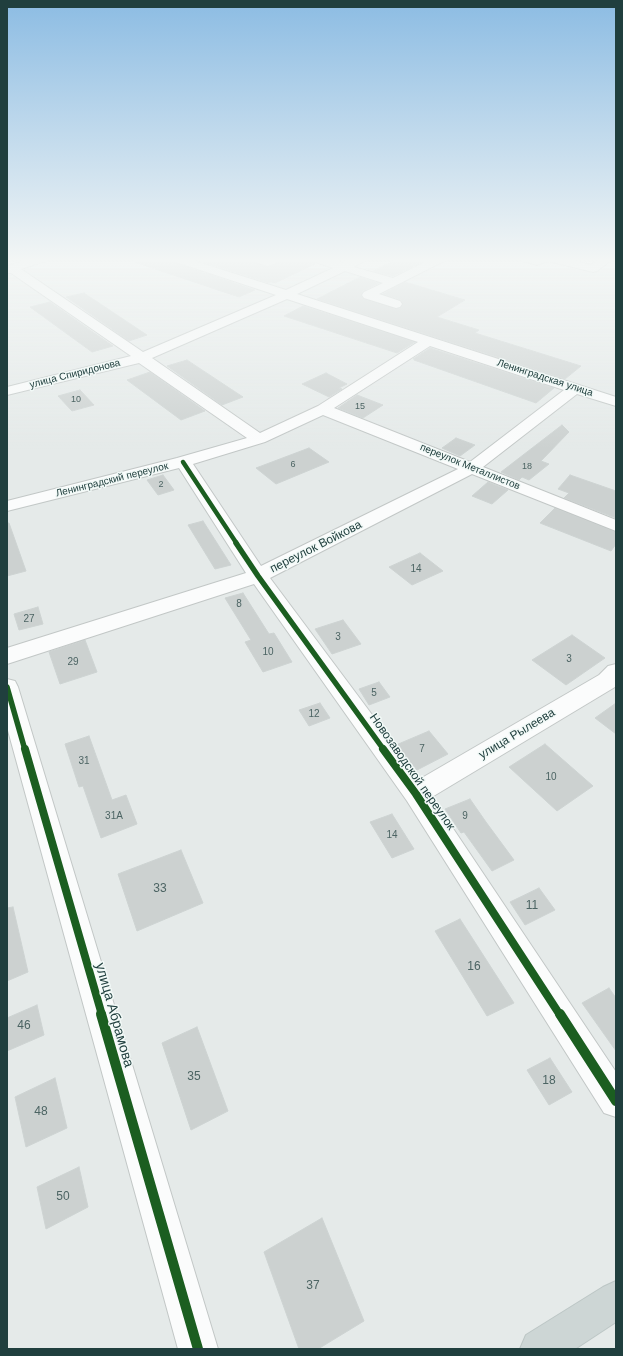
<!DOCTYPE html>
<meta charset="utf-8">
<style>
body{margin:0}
#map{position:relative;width:623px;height:1356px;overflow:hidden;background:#e5eae9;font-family:Helvetica,sans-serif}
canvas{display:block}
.frame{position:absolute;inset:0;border:8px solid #203f3e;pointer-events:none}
</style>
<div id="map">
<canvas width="623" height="1356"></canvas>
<div class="frame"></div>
</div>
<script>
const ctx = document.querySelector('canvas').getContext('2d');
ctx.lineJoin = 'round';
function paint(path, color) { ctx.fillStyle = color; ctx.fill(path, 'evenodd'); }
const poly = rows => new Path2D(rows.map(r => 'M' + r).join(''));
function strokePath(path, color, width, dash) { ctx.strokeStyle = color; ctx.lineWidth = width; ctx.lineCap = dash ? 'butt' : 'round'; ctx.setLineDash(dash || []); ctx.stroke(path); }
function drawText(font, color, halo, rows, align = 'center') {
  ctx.font = font + ' Helvetica,sans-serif'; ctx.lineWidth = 3; ctx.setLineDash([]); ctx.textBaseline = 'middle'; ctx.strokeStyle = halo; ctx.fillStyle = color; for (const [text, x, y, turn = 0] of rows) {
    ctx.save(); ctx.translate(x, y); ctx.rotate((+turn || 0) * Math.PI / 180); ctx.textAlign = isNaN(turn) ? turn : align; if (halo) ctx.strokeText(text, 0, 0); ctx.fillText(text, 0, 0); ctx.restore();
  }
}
const building = poly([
 [134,259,170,259,173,262,255,290,239,297,134,262,134,259],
 [193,259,248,259,252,262,268,267,281,262,284,259,308,259,315,264,275,283,271,282,269,283,193,259],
 [397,259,428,259,393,276,373,271,397,259],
 [360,277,379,283,363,291,361,296,364,299,396,309,400,308,403,305,401,300,383,294,405,282,465,300,437,317,479,330,475,333,581,366,565,379,317,299,360,277],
 [84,293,147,335,129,341,66,297,84,293],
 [50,302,113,346,92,352,30,307,50,302],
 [303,306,415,342,397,353,284,316,303,306],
 [430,348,554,388,536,403,414,360,415,359,413,359,430,348],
 [187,360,243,397,222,405,167,366,187,360],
 [150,372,205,411,181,420,127,380,150,372],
 [326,373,347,384,339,388,342,389,329,397,302,384,326,373],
 [80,390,94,405,72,411,58,396,80,390],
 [357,395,383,405,363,418,338,408,357,395],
 [562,425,569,432,541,461,549,464,529,480,522,477,519,480,501,472,562,425],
 [456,438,475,445,460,456,442,448,456,438],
 [309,448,329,462,276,484,256,468,309,448],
 [163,475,174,490,158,495,147,480,163,475],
 [570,475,616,491,616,518,564,498,569,493,558,489,570,475],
 [488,482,508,490,492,504,472,496,488,482],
 [555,508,616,532,616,544,611,551,540,523,555,508],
 [203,521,231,565,215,569,188,525,203,521],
 [7,523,9,523,26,571,7,576,7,523],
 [420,553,443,571,412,585,389,567,420,553],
 [243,593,269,634,274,633,292,662,263,672,245,642,251,640,225,598,243,593],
 [38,607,43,624,19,630,14,614,38,607],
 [343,620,361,644,332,654,315,629,343,620],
 [572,635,605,658,566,685,532,660,572,635],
 [85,640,97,672,60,684,49,652,85,640],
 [379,682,390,697,369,705,359,689,379,682],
 [320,703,330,718,309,726,299,710,320,703],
 [616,703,616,734,595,718,616,703],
 [429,731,448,754,417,770,396,745,429,731],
 [89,736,112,800,126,795,137,824,101,838,83,786,79,787,65,744,89,736],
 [545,744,593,786,557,811,509,767,545,744],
 [470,799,486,822,514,860,492,871,464,832,461,833,445,809,470,799],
 [392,814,414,849,392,858,370,822,392,814],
 [181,850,203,903,137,931,118,874,181,850],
 [539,888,555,910,525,925,510,902,539,888],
 [13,907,28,972,7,981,7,908,13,907],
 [460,919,514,1003,487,1016,435,931,460,919],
 [609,988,616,998,616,1051,582,1003,609,988],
 [37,1005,44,1035,7,1051,7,1018,37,1005],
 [197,1027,228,1111,191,1130,162,1043,197,1027],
 [550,1058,572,1092,549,1105,527,1070,550,1058],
 [55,1078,67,1128,26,1147,15,1097,55,1078],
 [79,1167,88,1207,46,1229,37,1187,79,1167],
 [322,1218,364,1321,318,1349,299,1349,264,1252,322,1218]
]);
paint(building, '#ccd1d0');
strokePath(building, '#cdd3d2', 1);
const minor = poly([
 [30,259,48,259,46,261,21,269,143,352,276,295,173,261,171,259,188,259,286,290,333,268,312,261,310,259,328,259,343,263,352,259,367,259,354,267,393,278,431,259,446,259,444,261,379,294,400,301,402,304,400,307,396,308,364,298,362,295,364,292,383,283,345,271,297,294,616,397,616,406,577,394,483,467,616,520,616,531,472,474,270,578,420,779,599,675,608,666,616,664,615,687,432,797,616,1072,616,1117,604,1113,407,801,254,584,7,664,7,648,246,573,179,468,7,511,7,501,177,458,247,438,139,363,7,395,7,387,131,356,11,273,7,273,7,266,30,259],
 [287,299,418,342,318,406,260,433,152,358,287,299],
 [430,346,564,390,470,462,334,408,430,346],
 [323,415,458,469,261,566,193,464,265,442,323,415],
 [250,259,282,259,280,261,268,266,252,261,250,259],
 [521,259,567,259,591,265,600,259,613,259,597,271,593,272,548,261,537,265,523,261,521,259],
 [7,679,15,681,18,687,218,1349,178,1349,7,727,7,679]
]);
const major = poly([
 [616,1281,616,1322,575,1349,520,1349,526,1335,603,1287,616,1281]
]);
strokePath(minor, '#c2c7c6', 2);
strokePath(major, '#bcc6c5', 2);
paint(minor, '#fbfcfc');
paint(major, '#cdd6d5');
strokePath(poly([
 [183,462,237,544]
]), '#1b5e20', 4.5);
strokePath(poly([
 [236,543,258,576,384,750],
 [7,687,25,750]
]), '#1b5e20', 5.5);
strokePath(poly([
 [25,749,102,1015],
 [383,749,416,794,560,1015]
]), '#1b5e20', 8);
strokePath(poly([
 [101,1014,198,1349],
 [560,1014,616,1101]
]), '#1b5e20', 10);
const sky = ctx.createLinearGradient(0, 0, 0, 449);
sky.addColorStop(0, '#8cbce3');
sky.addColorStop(0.58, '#f3f6f5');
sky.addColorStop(1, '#f3f6f500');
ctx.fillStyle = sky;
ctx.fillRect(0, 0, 623, 449);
drawText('9px', '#4c6463', null, [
 ["10",76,400],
 ["15",360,407],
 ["6",293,465],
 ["18",527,467],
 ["2",161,485]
]);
drawText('10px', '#203f3e', '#f2f9f7', [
 ["улица Спиридонова",75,374,-14],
 ["Ленинградская улица",545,378,18],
 ["переулок Металлистов",470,467,22],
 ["Ленинградский переулок",112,480,-14]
]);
drawText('10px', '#4c6463', null, [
 ["14",416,569],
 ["8",239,604],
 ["27",29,619],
 ["3",338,637],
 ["10",268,652],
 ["3",569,659],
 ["29",73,662],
 ["5",374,693],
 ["12",314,714],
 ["7",422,749],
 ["31",84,761],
 ["10",551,777],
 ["31А",114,816],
 ["9",465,816],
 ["14",392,835]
]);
drawText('12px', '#203f3e', '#f2f9f7', [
 ["переулок Войкова",316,547,-27],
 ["улица Рылеева",517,734,-31],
 ["Новозаводской переулок",412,772,55]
]);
drawText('12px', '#4c6463', null, [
 ["33",160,889],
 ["11",532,906],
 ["16",474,967],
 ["46",24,1026],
 ["35",194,1077],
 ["18",549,1081],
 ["48",41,1112],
 ["50",63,1197],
 ["37",313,1286]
]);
drawText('14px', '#203f3e', '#f2f9f7', [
 ["улица Абрамова",114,1015,74]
]);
</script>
